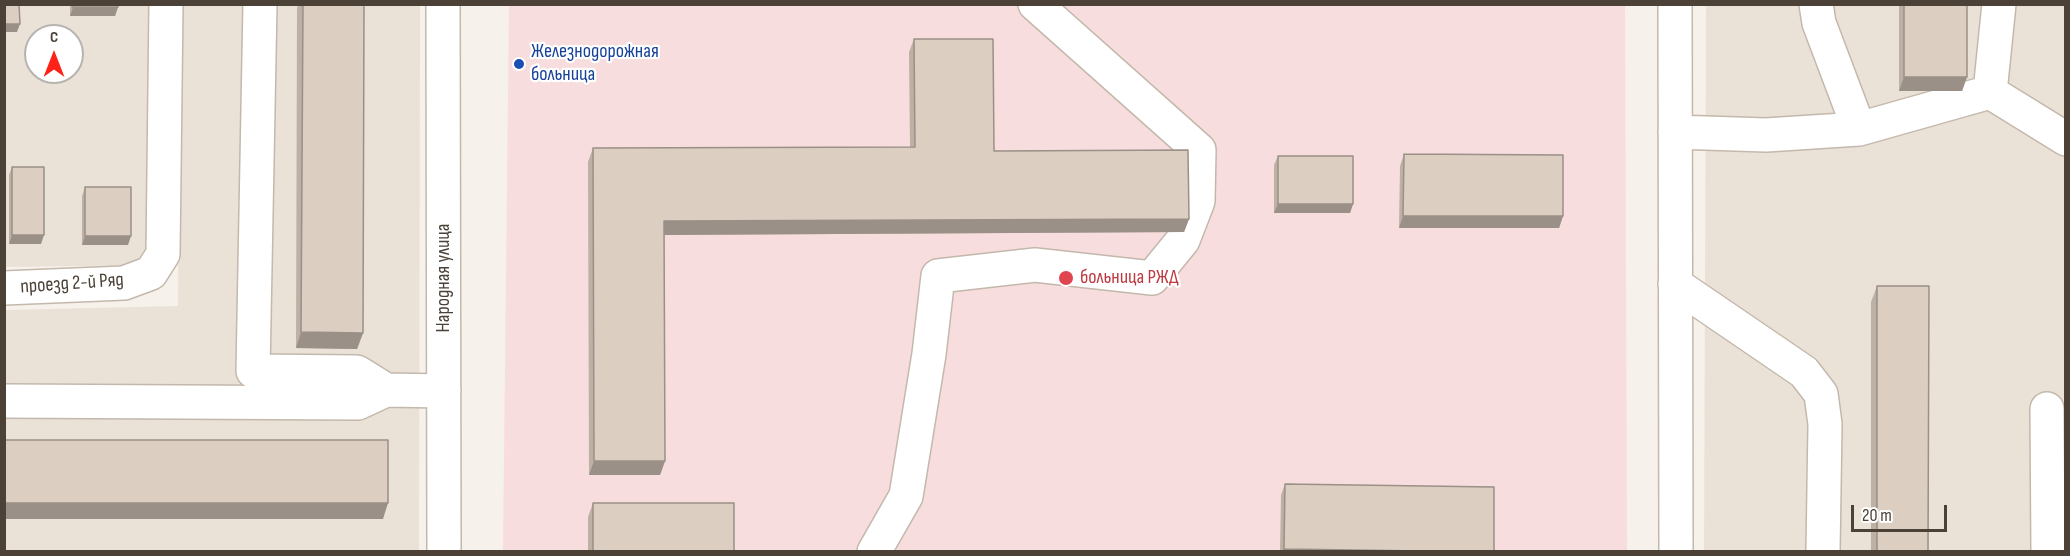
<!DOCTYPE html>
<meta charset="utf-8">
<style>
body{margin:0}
#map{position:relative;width:2070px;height:556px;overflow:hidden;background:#f6f1ea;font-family:"Sofia Sans Condensed",sans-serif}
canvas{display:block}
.frame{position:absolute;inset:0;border:6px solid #4b4137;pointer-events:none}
.north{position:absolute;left:24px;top:24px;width:60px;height:60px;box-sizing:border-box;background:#fff;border:2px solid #b7b3af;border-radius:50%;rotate:0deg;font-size:16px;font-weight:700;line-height:24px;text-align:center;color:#4b4137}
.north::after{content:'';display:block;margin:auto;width:21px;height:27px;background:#ff2218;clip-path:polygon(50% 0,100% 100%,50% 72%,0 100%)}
.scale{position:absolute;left:1851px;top:505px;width:96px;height:27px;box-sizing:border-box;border:3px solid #4b4137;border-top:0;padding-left:8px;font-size:18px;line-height:21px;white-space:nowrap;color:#4b4137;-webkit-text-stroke:4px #fff;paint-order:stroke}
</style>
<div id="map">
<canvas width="2070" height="556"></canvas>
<div class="frame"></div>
<div class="north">С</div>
<div class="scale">20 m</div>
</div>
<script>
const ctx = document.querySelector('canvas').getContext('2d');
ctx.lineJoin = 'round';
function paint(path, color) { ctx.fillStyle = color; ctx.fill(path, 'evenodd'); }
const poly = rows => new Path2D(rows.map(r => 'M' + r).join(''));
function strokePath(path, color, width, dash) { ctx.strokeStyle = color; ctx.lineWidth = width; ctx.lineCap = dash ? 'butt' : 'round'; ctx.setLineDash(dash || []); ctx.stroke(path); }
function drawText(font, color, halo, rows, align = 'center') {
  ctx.font = font + ' "Sofia Sans Condensed",sans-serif'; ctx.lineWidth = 4.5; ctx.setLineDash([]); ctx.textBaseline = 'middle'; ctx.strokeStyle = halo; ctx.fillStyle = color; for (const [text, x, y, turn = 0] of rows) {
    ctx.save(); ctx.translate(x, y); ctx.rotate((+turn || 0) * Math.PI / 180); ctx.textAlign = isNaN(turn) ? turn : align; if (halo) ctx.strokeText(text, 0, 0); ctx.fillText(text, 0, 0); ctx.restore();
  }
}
paint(poly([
 [4,5,151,5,147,265,5,267],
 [36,36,72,36,72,72,36,72],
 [180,5,420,5,419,551,5,551,4,310,178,306],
 [1706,5,2065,5,2065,551,1704,552]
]), '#ebe2d7');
paint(poly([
 [509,5,1625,5,1627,551,503,552]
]), '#f7dddd');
const minor = poly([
 [260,4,253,371,357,372,386,390],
 [443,4,444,552],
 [1675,4,1676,552],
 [1816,4,1819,23,1859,129],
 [1990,92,2066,139],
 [1675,132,1766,135,1859,129,1990,92,1999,4],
 [1675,284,1804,372,1821,394,1825,424,1823,552],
 [4,288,124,283,151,273,163,254,166,4],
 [4,401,358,403,386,390,444,391],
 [2047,409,2048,552],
 [874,552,906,496,929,354,938,276,1035,265,1152,278,1183,240,1198,201,1199,150,1035,4]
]);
strokePath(minor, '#c3b8ab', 36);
strokePath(minor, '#fff', 33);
paint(poly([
 [70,4,118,4,118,7,115,16,70,16],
 [298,4,364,4,363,333,357,349,296,348,297,9],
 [1899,4,1967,4,1967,77,1962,91,1899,91],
 [914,39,994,151,1189,219,1184,232,664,235,665,461,660,475,589,475,588,162,593,148,910,147,909,52],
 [1404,154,1563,216,1559,228,1399,228,1400,166],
 [1278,156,1353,204,1350,213,1274,213,1274,165],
 [12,167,41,244,9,244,9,175],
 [85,187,128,245,82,245,82,196],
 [1877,286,1928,552,1871,552,1871,302],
 [1285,484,1494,552,1280,552,1281,495],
 [593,503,734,552,588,552,588,517]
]), '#bdb1a6');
paint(poly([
 [73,7,118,7,115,16,70,16],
 [4,24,20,24,17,32,4,32],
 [1904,77,1967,77,1962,91,1899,91],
 [1278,204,1353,204,1350,213,1274,213],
 [1403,216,1563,216,1559,228,1399,228],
 [1189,219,1184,232,659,235,664,221],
 [12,235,44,235,41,244,9,244],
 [85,236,131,236,128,245,82,245],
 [301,332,363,333,357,349,296,348],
 [594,461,665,461,660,475,589,475],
 [4,503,388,503,383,519,4,519],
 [1284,549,1438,552,1283,552]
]), '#9a9087');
const building = poly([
 [4,4,19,4,20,24,4,24,4,4],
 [73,4,118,4,118,7,73,7,73,4],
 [303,4,364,4,363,333,301,332,303,4],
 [1904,4,1967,4,1967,77,1904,77,1904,4],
 [914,39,993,39,994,151,1188,150,1189,219,664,221,665,461,594,461,593,148,915,147,914,39],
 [1404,154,1563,155,1563,216,1403,216,1404,154],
 [1278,156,1353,156,1353,204,1278,204,1278,156],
 [12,167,44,167,44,235,12,235,12,167],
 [85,187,131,187,131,236,85,236,85,187],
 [1877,286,1929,286,1928,552,1877,552,1877,286],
 [4,440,388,440,388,503,4,503,4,440],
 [1285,484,1494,487,1494,552,1284,549,1285,484],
 [593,503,734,503,734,552,593,552,593,503]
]);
paint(building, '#dccec1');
strokePath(building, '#9a9087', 1.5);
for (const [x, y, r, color] of [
 [519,64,6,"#1a4fb4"],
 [1066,278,8,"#e0444e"]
]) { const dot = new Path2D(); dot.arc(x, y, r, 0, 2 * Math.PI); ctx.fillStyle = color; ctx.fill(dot); strokePath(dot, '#fff', 2); }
drawText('20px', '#164399', '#fff', [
 ["Железнодорожная",531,52],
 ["больница",531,75]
], 'left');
drawText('20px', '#4b4137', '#fff', [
 ["Народная улица",444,278,-90],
 ["проезд 2-й Ряд",72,284,-4]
]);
drawText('20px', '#be3a42', '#fff', [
 ["больница РЖД",1080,278]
], 'left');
</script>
